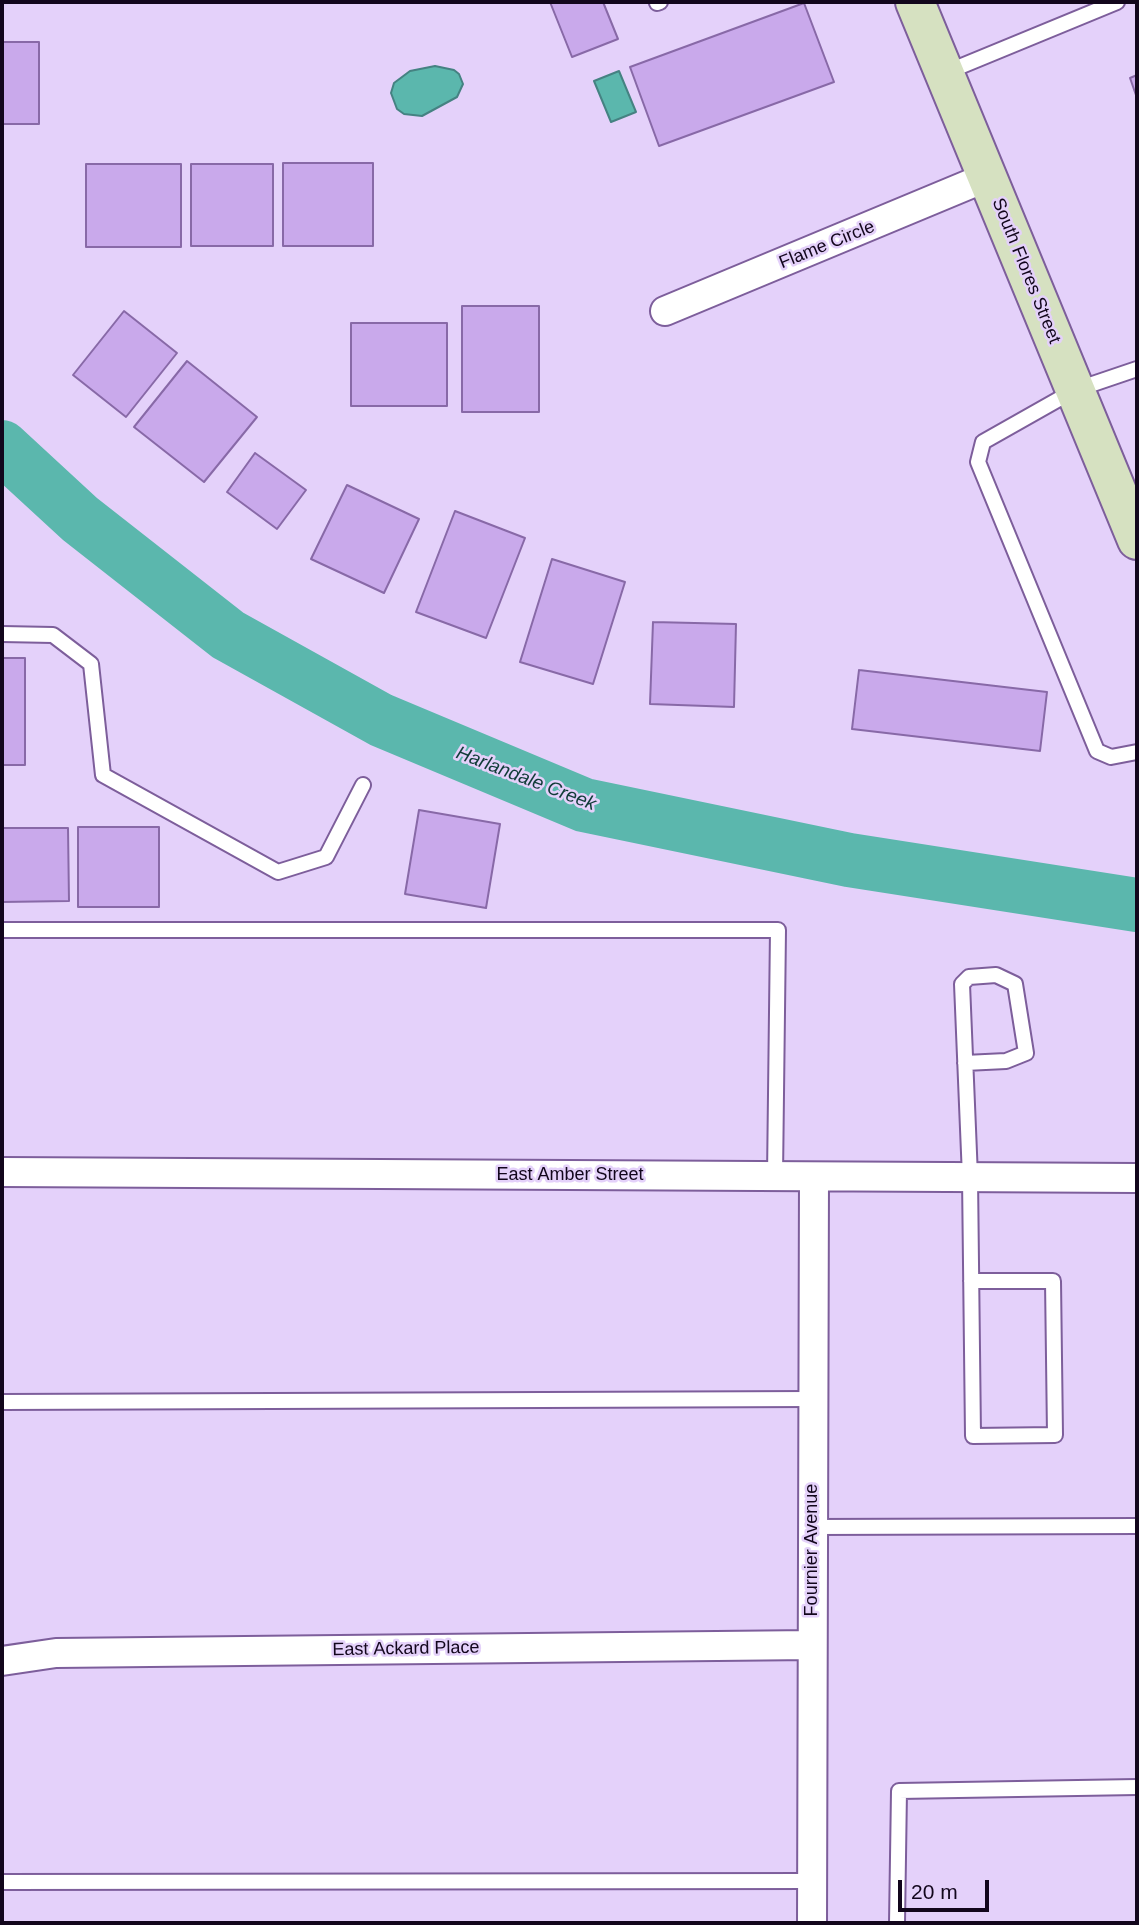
<!DOCTYPE html>
<style>
body{margin:0}
#map{position:relative;width:1139px;height:1925px;overflow:hidden;background:#e4d1fa;font-family:Helvetica,sans-serif}
canvas{display:block}
.frame{position:absolute;inset:0;border:4px solid #12061c;pointer-events:none}
.scale{position:absolute;left:898px;top:1880px;width:91px;height:32px;box-sizing:border-box;border:4px solid #12061c;border-top:0;padding-left:9px;font-size:21px;line-height:24px;white-space:nowrap;color:#12061c;-webkit-text-stroke:5px #e4d1fa;paint-order:stroke}
</style>
<div id="map">
<canvas width="1139" height="1925"></canvas>
<div class="frame"></div>
<div class="scale">20 m</div>
</div>
<script>
const ctx = document.querySelector('canvas').getContext('2d');
ctx.lineJoin = 'round';
function paint(path, color) { ctx.fillStyle = color; ctx.fill(path, 'evenodd'); }
const poly = rows => new Path2D(rows.map(r => 'M' + r).join(''));
function strokePath(path, color, width, dash) { ctx.strokeStyle = color; ctx.lineWidth = width; ctx.lineCap = dash ? 'butt' : 'round'; ctx.setLineDash(dash || []); ctx.stroke(path); }
function drawText(font, color, halo, rows, align = 'center') {
  ctx.font = font + ' Helvetica,sans-serif'; ctx.lineWidth = 5; ctx.setLineDash([]); ctx.textBaseline = 'middle'; ctx.strokeStyle = halo; ctx.fillStyle = color; for (const [text, x, y, turn = 0] of rows) {
    ctx.save(); ctx.translate(x, y); ctx.rotate((+turn || 0) * Math.PI / 180); ctx.textAlign = isNaN(turn) ? turn : align; if (halo) ctx.strokeText(text, 0, 0); ctx.fillText(text, 0, 0); ctx.restore();
  }
}
const water = poly([
 [435,66,454,70,459,74,463,84,457,97,422,116,404,114,397,109,391,93,394,83,410,71,435,66],
 [619,71,636,112,611,122,594,81,619,71]
]);
paint(water, '#5bb7ad');
strokePath(water, '#458282', 2);
strokePath(poly([
 [2,447,80,519,228,635,381,720,584,805,849,860,1137,905]
]), '#5bb7ad', 54);
const building = poly([
 [550,2,603,2,618,39,572,57,550,2],
 [804,3,834,82,659,146,630,67,804,3],
 [2,42,39,42,39,124,2,124,2,42],
 [1137,75,1137,98,1130,78,1137,75],
 [283,163,373,163,373,246,283,246,283,163],
 [86,164,181,164,181,247,86,247,86,164],
 [191,164,273,164,273,246,191,246,191,164],
 [462,306,539,306,539,412,462,412,462,306],
 [124,311,177,353,126,417,73,375,124,311],
 [351,323,447,323,447,406,351,406,351,323],
 [187,361,257,417,204,482,134,427,187,361],
 [255,453,306,490,277,529,227,492,255,453],
 [347,485,419,519,384,593,311,559,347,485],
 [455,511,525,538,486,638,416,612,455,511],
 [552,559,625,582,593,684,520,662,552,559],
 [653,622,736,624,734,707,650,704,653,622],
 [2,658,25,658,25,765,2,765,2,658],
 [859,670,1047,692,1040,751,852,729,859,670],
 [419,810,500,824,486,908,405,894,419,810],
 [78,827,159,827,159,907,78,907,78,827],
 [2,828,68,828,69,901,2,902,2,828]
]);
paint(building, '#c9a9eb');
strokePath(building, '#8869a7', 2);
const lane = poly([
 [657,3,660,2],
 [947,72,1117,2],
 [1137,369,1075,390,983,442,978,462,1097,751,1111,757,1137,752],
 [2,634,53,635,91,664,103,775,278,872,326,857,363,785],
 [2,930,778,930,775,1176],
 [965,1063,1006,1061,1026,1053,1015,984,996,975,969,977,962,984,970,1177,973,1436,1055,1435,1053,1281,971,1281],
 [2,1402,813,1399],
 [813,1527,1137,1526],
 [2,1882,812,1881],
 [897,1923,899,1791,1137,1787]
]);
const street = poly([
 [665,311,987,177],
 [2,1172,1137,1178],
 [2,1661,56,1653,811,1645],
 [812,1923,814,1177]
]);
const secondary = poly([
 [915,2,1137,540]
]);
strokePath(lane, '#7d5e9b', 18);
strokePath(street, '#7d5e9b', 32);
strokePath(secondary, '#7d5e9b', 42);
strokePath(lane, '#fff', 14);
strokePath(street, '#fff', 28);
strokePath(secondary, '#d6e1c1', 38);
drawText('18px', '#12061c', '#e4d1fa', [
 ["Flame Circle",827,245,-22],
 ["South Flores Street",1026,271,68],
 ["East Amber Street",570,1175],
 ["Fournier Avenue",812,1550,-90],
 ["East Ackard Place",406,1649,-1]
]);
drawText('italic 19px', '#113c38', '#e4d1fa', [
 ["Harlandale Creek",526,779,21]
]);
</script>
